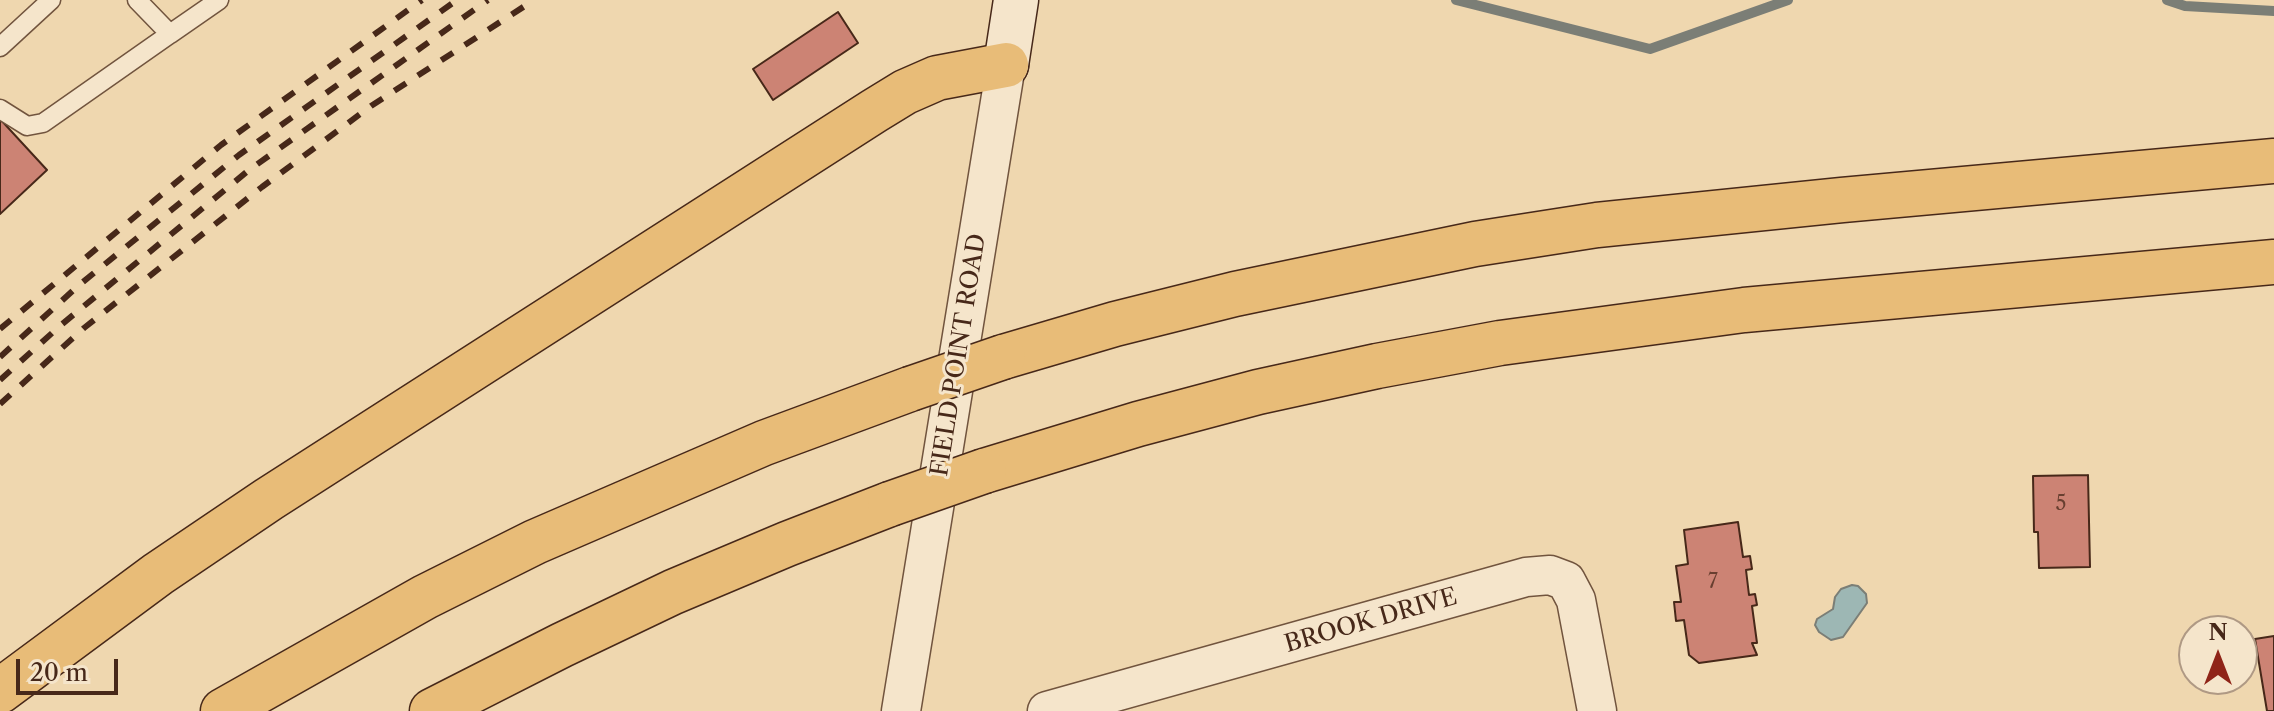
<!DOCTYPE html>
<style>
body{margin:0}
#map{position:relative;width:2274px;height:711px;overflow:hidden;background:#efd7af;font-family:"Libre Caslon Text",serif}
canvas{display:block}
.north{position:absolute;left:2178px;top:615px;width:80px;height:80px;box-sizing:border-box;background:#f5e5cb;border:2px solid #af9984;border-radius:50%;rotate:0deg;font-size:22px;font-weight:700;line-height:32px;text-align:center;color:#472819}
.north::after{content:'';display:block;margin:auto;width:28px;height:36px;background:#8f2418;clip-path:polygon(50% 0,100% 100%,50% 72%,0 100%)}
.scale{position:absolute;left:16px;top:659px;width:102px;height:36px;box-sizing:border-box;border:4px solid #472819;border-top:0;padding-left:10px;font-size:24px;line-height:28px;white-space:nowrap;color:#472819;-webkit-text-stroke:6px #f5e5cb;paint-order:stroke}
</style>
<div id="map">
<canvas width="2274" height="711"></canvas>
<div class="north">N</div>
<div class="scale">20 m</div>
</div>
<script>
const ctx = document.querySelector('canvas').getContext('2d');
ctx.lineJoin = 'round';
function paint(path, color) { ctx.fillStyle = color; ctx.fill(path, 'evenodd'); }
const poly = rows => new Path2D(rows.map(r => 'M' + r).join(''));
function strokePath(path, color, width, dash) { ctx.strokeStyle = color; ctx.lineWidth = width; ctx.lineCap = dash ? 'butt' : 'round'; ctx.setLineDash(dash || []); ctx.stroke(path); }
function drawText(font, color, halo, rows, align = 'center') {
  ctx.font = font + ' "Libre Caslon Text",serif'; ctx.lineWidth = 6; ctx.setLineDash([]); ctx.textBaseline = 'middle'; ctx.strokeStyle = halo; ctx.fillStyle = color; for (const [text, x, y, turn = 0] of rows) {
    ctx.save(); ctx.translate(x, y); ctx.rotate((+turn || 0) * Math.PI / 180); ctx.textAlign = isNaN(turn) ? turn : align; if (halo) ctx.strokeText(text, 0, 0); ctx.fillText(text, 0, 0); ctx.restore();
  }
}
const water = poly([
 [1852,585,1858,586,1866,594,1867,603,1843,637,1831,640,1819,632,1815,625,1817,619,1833,609,1835,597,1841,589,1852,585]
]);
paint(water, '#9db7b4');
strokePath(water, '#7b7e76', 2);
strokePath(poly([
 [1456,0,1650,49,1788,0],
 [2167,0,2185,6,2274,11]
]), '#7b7e76', 10);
const building = poly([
 [838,12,858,43,773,100,753,69,838,12],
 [0,119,47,170,0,214,0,119],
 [2088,475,2090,567,2039,568,2038,532,2034,532,2033,476,2088,475],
 [1738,522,1743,557,1750,556,1752,569,1746,570,1749,595,1755,594,1757,605,1752,606,1757,643,1752,643,1757,655,1699,663,1689,655,1684,620,1676,621,1674,602,1681,602,1676,566,1688,564,1684,530,1738,522],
 [2274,636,2274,711,2267,711,2255,639,2274,636]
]);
paint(building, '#cc8374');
strokePath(building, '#472819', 2);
const service = poly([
 [170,34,219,0],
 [0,47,51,0],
 [0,109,27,126,43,123,170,34,137,0]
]);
const minor = poly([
 [901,711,1006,65],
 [1047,711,1526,577,1550,575,1566,581,1576,600,1597,711]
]);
const secondary = poly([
 [1006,65,1016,0]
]);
const motorway = poly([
 [1003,357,1115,324,1235,294,1475,244,1597,225,1842,200,2274,161],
 [984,471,1138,424,1258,392,1377,366,1500,343,1744,310,2274,262],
 [0,691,158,574,269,499,874,111,905,92,937,78,1006,65],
 [223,711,425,597,535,542,764,443,910,389],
 [432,711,562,645,673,592,787,544,890,504]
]);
strokePath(service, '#71543e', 21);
strokePath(minor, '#71543e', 41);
strokePath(secondary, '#472819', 47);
strokePath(motorway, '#472819', 47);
strokePath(service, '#f5e5cb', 18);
strokePath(minor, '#f5e5cb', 38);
strokePath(secondary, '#f5e5cb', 44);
strokePath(motorway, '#e8bc78', 44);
strokePath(poly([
 [0,329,221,145,422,0],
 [0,357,78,286,239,155,457,0],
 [0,380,61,325,249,170,488,0],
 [0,404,84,328,262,187,371,106,534,0]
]), '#472819', 6, [14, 14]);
const motorwayBridge = poly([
 [910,389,1003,357],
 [890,504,984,471]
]);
strokePath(motorwayBridge, '#472819', 47, []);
strokePath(motorwayBridge, '#e8bc78', 44);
drawText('20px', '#683f30', null, [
 ["5",2061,504],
 ["7",1713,582]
]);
drawText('24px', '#472819', '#f5e5cb', [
 ["FIELD POINT ROAD",959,355,-81],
 ["BROOK DRIVE",1371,621,-16]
]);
</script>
